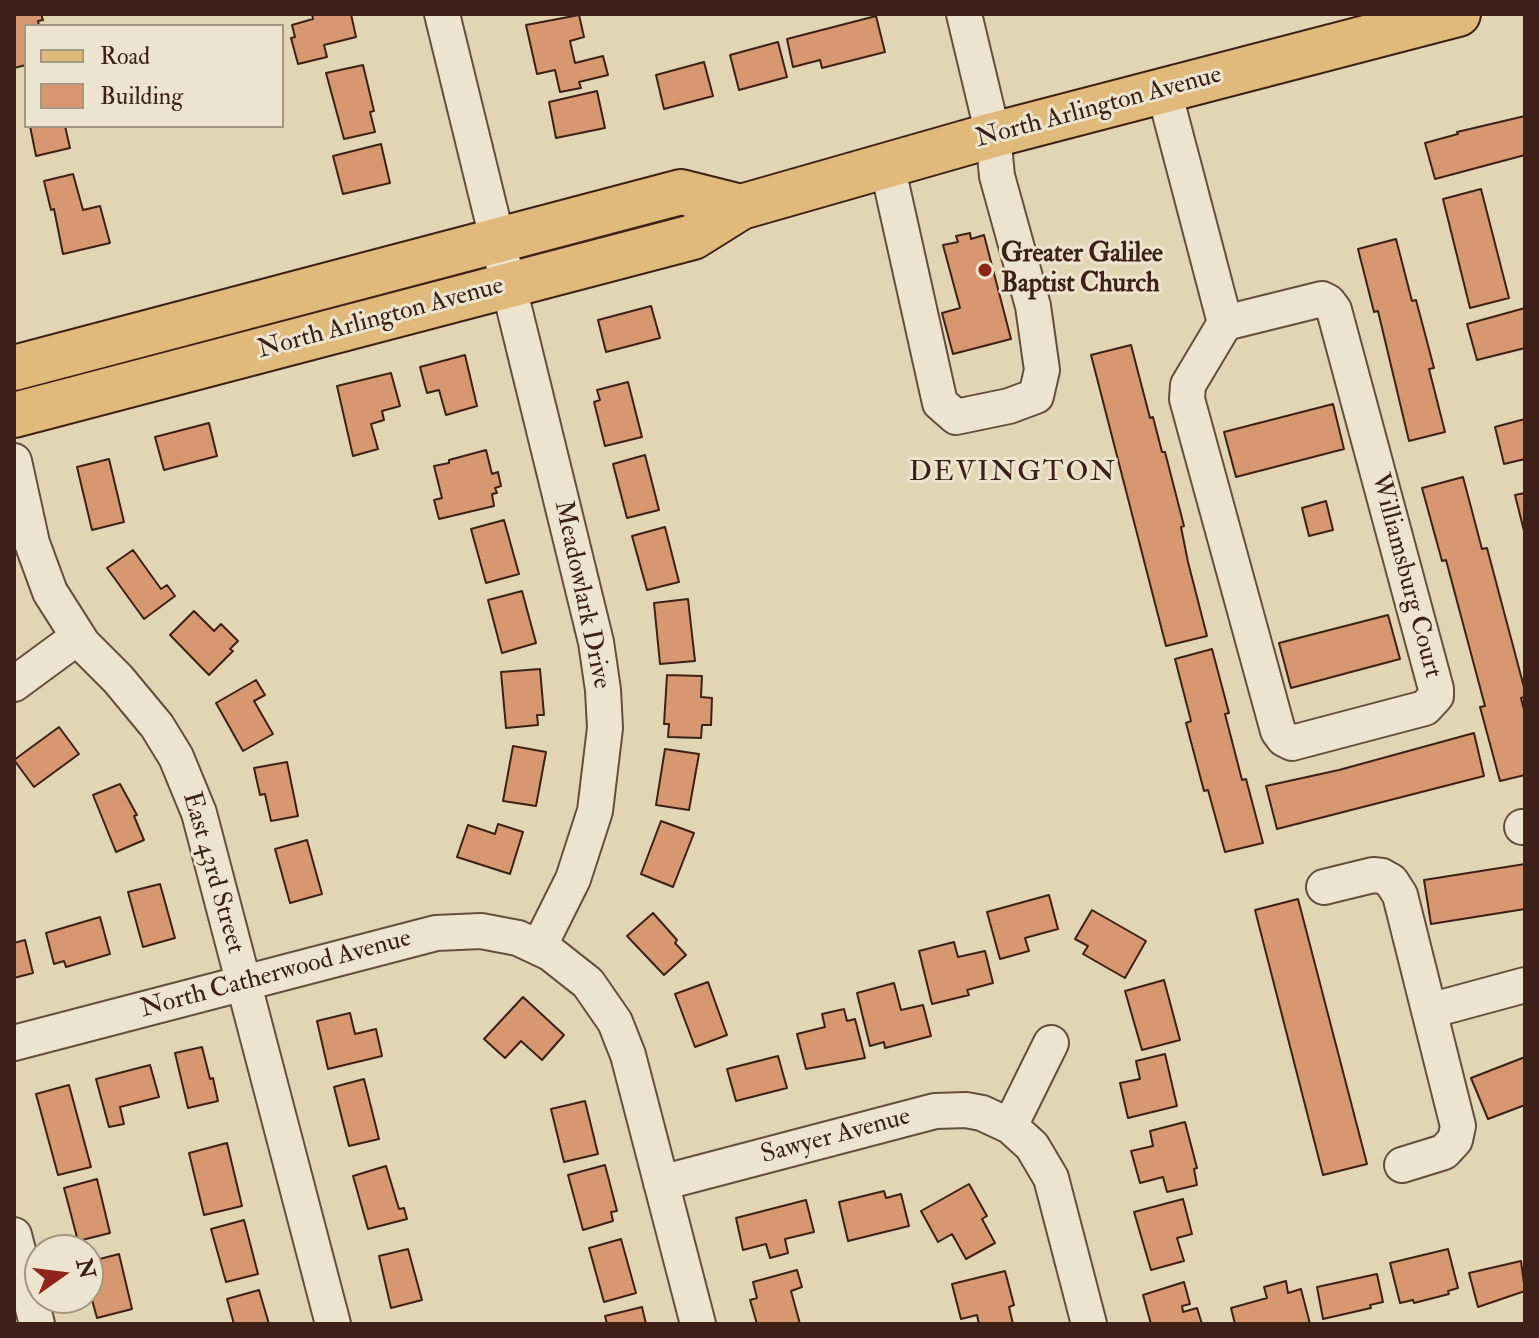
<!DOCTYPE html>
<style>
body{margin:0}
#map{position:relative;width:1539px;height:1338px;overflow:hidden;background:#e1d5b4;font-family:"IM FELL Double Pica",serif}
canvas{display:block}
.frame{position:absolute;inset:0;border:16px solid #3d2116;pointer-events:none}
.legend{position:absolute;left:24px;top:24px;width:260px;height:104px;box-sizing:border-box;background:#ece4ce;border:2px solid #a69684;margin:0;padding:10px 14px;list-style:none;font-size:24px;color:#3d2116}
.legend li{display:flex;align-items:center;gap:16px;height:40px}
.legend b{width:40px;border:2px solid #a69684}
.north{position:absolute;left:24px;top:1234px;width:80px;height:80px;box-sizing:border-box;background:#ece4ce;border:2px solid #a69684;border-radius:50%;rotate:76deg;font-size:22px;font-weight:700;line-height:32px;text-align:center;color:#3d2116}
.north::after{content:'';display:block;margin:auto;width:28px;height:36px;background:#8f2418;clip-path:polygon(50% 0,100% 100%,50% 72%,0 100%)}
</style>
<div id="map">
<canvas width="1539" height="1338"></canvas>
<div class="frame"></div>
<ul class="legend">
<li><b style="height:10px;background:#e0ba7a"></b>Road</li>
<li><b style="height:22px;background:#d79770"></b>Building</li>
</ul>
<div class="north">N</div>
</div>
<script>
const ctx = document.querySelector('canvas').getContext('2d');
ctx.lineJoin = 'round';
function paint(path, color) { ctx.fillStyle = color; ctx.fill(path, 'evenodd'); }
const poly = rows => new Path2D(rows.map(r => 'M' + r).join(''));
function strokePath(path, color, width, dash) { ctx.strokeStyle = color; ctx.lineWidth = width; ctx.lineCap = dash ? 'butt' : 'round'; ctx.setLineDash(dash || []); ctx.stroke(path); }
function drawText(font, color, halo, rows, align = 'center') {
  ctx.font = font + ' "IM FELL Double Pica",serif'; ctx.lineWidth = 6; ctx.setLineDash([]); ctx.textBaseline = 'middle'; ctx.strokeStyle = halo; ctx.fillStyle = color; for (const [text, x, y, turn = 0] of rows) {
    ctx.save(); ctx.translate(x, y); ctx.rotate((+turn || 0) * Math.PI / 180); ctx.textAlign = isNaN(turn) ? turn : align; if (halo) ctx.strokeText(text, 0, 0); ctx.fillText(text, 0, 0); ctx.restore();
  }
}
const building = poly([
 [14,14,41,14,43,20,38,21,39,26,26,26,26,65,14,68,14,14],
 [312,14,351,14,356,37,324,45,327,57,298,64,291,38,295,37,292,25,313,19,312,14],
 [579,15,584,37,570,41,575,63,603,56,608,75,579,82,581,88,560,92,555,70,537,74,526,25,579,15],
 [876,16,885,52,822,68,820,60,793,67,787,39,876,16],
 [778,42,787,77,739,90,730,55,778,42],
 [704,62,713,96,664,109,656,75,704,62],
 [363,65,374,111,370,112,375,132,344,139,326,73,363,65],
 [597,91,605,128,556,138,549,102,597,91],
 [1525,116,1525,155,1435,179,1425,143,1458,134,1457,132,1525,116],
 [30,126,65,126,70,148,36,156,30,126],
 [381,144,390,183,343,194,333,156,381,144],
 [73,174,83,210,100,206,110,243,63,254,54,209,51,210,44,181,73,174],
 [1481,189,1509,298,1470,308,1443,199,1481,189],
 [970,233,971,239,984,235,1011,339,953,354,942,313,960,308,943,245,958,242,956,236,970,233],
 [1396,239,1412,301,1416,300,1434,368,1429,369,1445,432,1409,441,1378,311,1374,312,1358,249,1396,239],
 [651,306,660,338,606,352,598,320,651,306],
 [1525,308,1525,348,1477,360,1467,324,1525,308],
 [1131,345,1150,418,1153,417,1162,452,1165,452,1184,526,1181,527,1188,562,1207,636,1166,646,1091,355,1131,345],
 [465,355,477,406,446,415,439,390,427,393,420,367,465,355],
 [391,373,400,406,382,411,384,420,371,424,378,449,353,456,337,386,391,373],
 [628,382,642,437,605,446,594,402,600,400,597,390,628,382],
 [1333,404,1344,449,1236,477,1224,432,1333,404],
 [1525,419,1525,459,1504,464,1495,427,1525,419],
 [209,423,217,456,164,470,155,437,209,423],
 [486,450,492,474,498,472,501,486,495,488,497,493,492,494,494,506,439,519,434,500,442,498,434,466,449,463,449,460,486,450],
 [645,455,659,510,627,518,613,464,645,455],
 [109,459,124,522,92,530,77,467,109,459],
 [1463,477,1482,549,1487,548,1525,691,1525,697,1521,698,1525,714,1525,775,1500,781,1480,707,1485,706,1446,560,1442,561,1422,488,1463,477],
 [1525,493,1525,535,1515,495,1525,493],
 [1326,501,1333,530,1309,536,1302,508,1326,501],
 [504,520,519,574,486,583,471,529,504,520],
 [665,527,679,582,647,590,632,536,665,527],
 [133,550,161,589,167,585,175,596,144,619,107,568,133,550],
 [522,591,536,643,502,653,488,600,522,591],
 [688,599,695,661,660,664,654,603,688,599],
 [194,611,214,631,221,624,238,641,230,649,233,651,209,675,170,635,194,611],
 [1388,615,1400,659,1291,688,1279,643,1388,615],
 [1212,649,1229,713,1225,714,1242,780,1246,779,1263,843,1225,852,1208,790,1204,791,1186,723,1191,721,1175,659,1212,649],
 [540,669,544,715,537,715,538,725,506,728,501,672,540,669],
 [667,675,702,676,701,697,712,698,711,725,702,725,701,738,668,737,669,724,664,724,667,675],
 [256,680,265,695,254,701,273,734,243,751,216,703,256,680],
 [59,727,79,754,34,787,14,760,59,727],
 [1474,733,1484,776,1277,829,1266,786,1339,770,1474,733],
 [513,746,546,752,536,806,503,801,513,746],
 [665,749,699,754,689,810,656,805,665,749],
 [287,762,298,816,271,821,265,794,260,795,254,768,287,762],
 [120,784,137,815,134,816,144,840,116,852,93,795,120,784],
 [661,821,694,833,673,887,641,874,661,821],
 [498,824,523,832,510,874,457,857,468,825,495,834,498,824],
 [307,840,322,894,290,903,275,849,307,840],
 [1525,864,1525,909,1431,924,1424,880,1525,864],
 [160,884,175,938,143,947,128,892,160,884],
 [1049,895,1058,929,1025,938,1029,951,1000,959,987,912,1049,895],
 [1298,899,1367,1164,1323,1175,1255,910,1298,899],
 [1092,910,1146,941,1125,978,1083,954,1088,946,1075,939,1092,910],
 [653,913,677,940,675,943,686,955,664,975,627,936,653,913],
 [100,917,110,954,66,967,64,961,54,964,46,933,100,917],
 [25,940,33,973,14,978,14,943,25,940],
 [954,942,958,957,985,951,993,983,967,990,969,995,932,1004,919,951,954,942],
 [1164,980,1180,1040,1142,1050,1125,991,1164,980],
 [708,982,727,1035,695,1047,675,994,708,982],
 [894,983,901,1010,923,1005,931,1036,885,1048,884,1042,870,1046,857,993,894,983],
 [523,997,564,1035,542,1060,521,1041,505,1058,484,1039,523,997],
 [844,1009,847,1021,855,1019,865,1058,806,1069,797,1034,825,1027,822,1014,844,1009],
 [350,1013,355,1034,376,1029,382,1056,328,1069,317,1021,350,1013],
 [202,1047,210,1079,213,1078,218,1101,188,1108,175,1053,202,1047],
 [1165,1054,1177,1106,1128,1118,1120,1083,1140,1079,1136,1061,1165,1054],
 [778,1056,787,1088,736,1101,727,1069,778,1056],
 [1525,1057,1525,1105,1488,1119,1471,1078,1525,1057],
 [150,1065,159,1097,120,1107,124,1124,109,1127,96,1079,150,1065],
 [364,1079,379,1139,349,1146,334,1087,364,1079],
 [69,1085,91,1167,58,1175,36,1094,69,1085],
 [585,1101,598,1154,564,1162,551,1109,585,1101],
 [1185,1122,1197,1168,1194,1169,1197,1185,1167,1192,1163,1177,1140,1183,1131,1151,1153,1146,1150,1131,1185,1122],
 [227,1143,242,1206,204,1215,189,1153,227,1143],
 [605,1165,617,1211,611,1212,613,1221,583,1230,568,1175,605,1165],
 [386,1166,399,1209,404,1208,407,1219,368,1229,353,1176,386,1166],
 [97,1179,110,1233,78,1241,64,1188,97,1179],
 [969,1184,987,1216,982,1219,995,1243,966,1259,952,1234,938,1242,921,1211,969,1184],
 [884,1191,886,1198,901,1194,909,1226,848,1241,839,1202,884,1191],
 [1183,1199,1192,1234,1177,1238,1184,1261,1151,1270,1134,1212,1183,1199],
 [806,1200,814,1232,785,1239,788,1253,770,1258,766,1244,743,1250,736,1218,806,1200],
 [244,1220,258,1274,226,1282,211,1229,244,1220],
 [621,1239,636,1293,604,1302,589,1248,621,1239],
 [408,1249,422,1300,391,1308,379,1256,408,1249],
 [1448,1249,1458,1288,1448,1291,1449,1294,1414,1303,1413,1300,1400,1303,1390,1263,1448,1249],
 [119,1254,132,1309,97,1318,88,1285,88,1262,119,1254],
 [1521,1261,1525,1291,1478,1307,1469,1273,1521,1261],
 [797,1270,802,1287,791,1291,800,1324,757,1324,750,1300,757,1298,753,1282,797,1270],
 [1005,1271,1014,1305,1009,1307,1013,1324,979,1324,977,1315,961,1319,952,1284,1005,1271],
 [1377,1274,1383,1302,1370,1305,1371,1308,1323,1319,1317,1287,1377,1274],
 [1286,1281,1288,1293,1301,1289,1310,1324,1235,1324,1231,1308,1267,1298,1264,1287,1286,1281],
 [1184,1282,1190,1304,1182,1306,1183,1312,1197,1308,1202,1324,1151,1324,1143,1295,1184,1282],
 [259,1290,269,1324,234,1324,227,1299,259,1290],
 [642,1307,646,1324,607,1324,605,1316,642,1307]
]);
paint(building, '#d79770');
strokePath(building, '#3d2116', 2);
const minor = poly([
 [442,14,596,642,603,690,605,728,595,811,573,879,539,947],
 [1164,91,1225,323],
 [887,165,940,403,956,417,1009,406,1036,396,1042,370,1033,306,997,176,993,135,964,14],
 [1322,299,1328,302,1334,310,1436,689,1436,696,1425,708,1292,743,1284,739,1278,731,1187,399,1188,385,1225,323,1322,299],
 [14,461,32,543,50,592,83,644,118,679,157,726,176,757,199,813,333,1324],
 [14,684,78,637],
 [1522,827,1525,827],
 [1324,887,1373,875,1382,876,1391,881,1400,895,1458,1126,1455,1140,1444,1152,1402,1165],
 [1429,1011,1525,985],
 [14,1043,436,933,481,931,518,938,550,953,588,983,615,1022,628,1055,698,1324],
 [1010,1126,1051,1043],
 [661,1183,935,1111,966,1110,982,1113,1010,1126,1032,1146,1051,1178,1089,1324],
 [14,1235,37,1324]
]);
const major = poly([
 [14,368,681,192,741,207],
 [14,415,693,237,741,207,993,135,1458,14]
]);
strokePath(minor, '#664e3e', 38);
strokePath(major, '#3d2116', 48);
strokePath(minor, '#ece4ce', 34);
strokePath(major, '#e0ba7a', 44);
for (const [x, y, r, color] of [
 [985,270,8,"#8f2418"]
]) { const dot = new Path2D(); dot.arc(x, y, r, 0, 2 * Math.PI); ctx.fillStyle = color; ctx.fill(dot); strokePath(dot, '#ece4ce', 3); }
drawText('26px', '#3d2116', '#ece4ce', [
 ["North Arlington Avenue",1099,108,-15],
 ["North Arlington Avenue",381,319,-15],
 ["Williamsburg Court",1405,576,75],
 ["Meadowlark Drive",581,595,78],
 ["East 43rd Street",212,873,74],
 ["North Catherwood Avenue",276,975,-15],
 ["Sawyer Avenue",836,1137,-15]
]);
drawText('bold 26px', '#3d2116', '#ece4ce', [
 ["Greater Galilee",1001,255],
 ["Baptist Church",1001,285]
], 'left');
ctx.letterSpacing = '2px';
drawText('28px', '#3d2116', '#ece4ce', [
 ["DEVINGTON",1013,474]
]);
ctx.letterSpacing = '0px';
</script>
